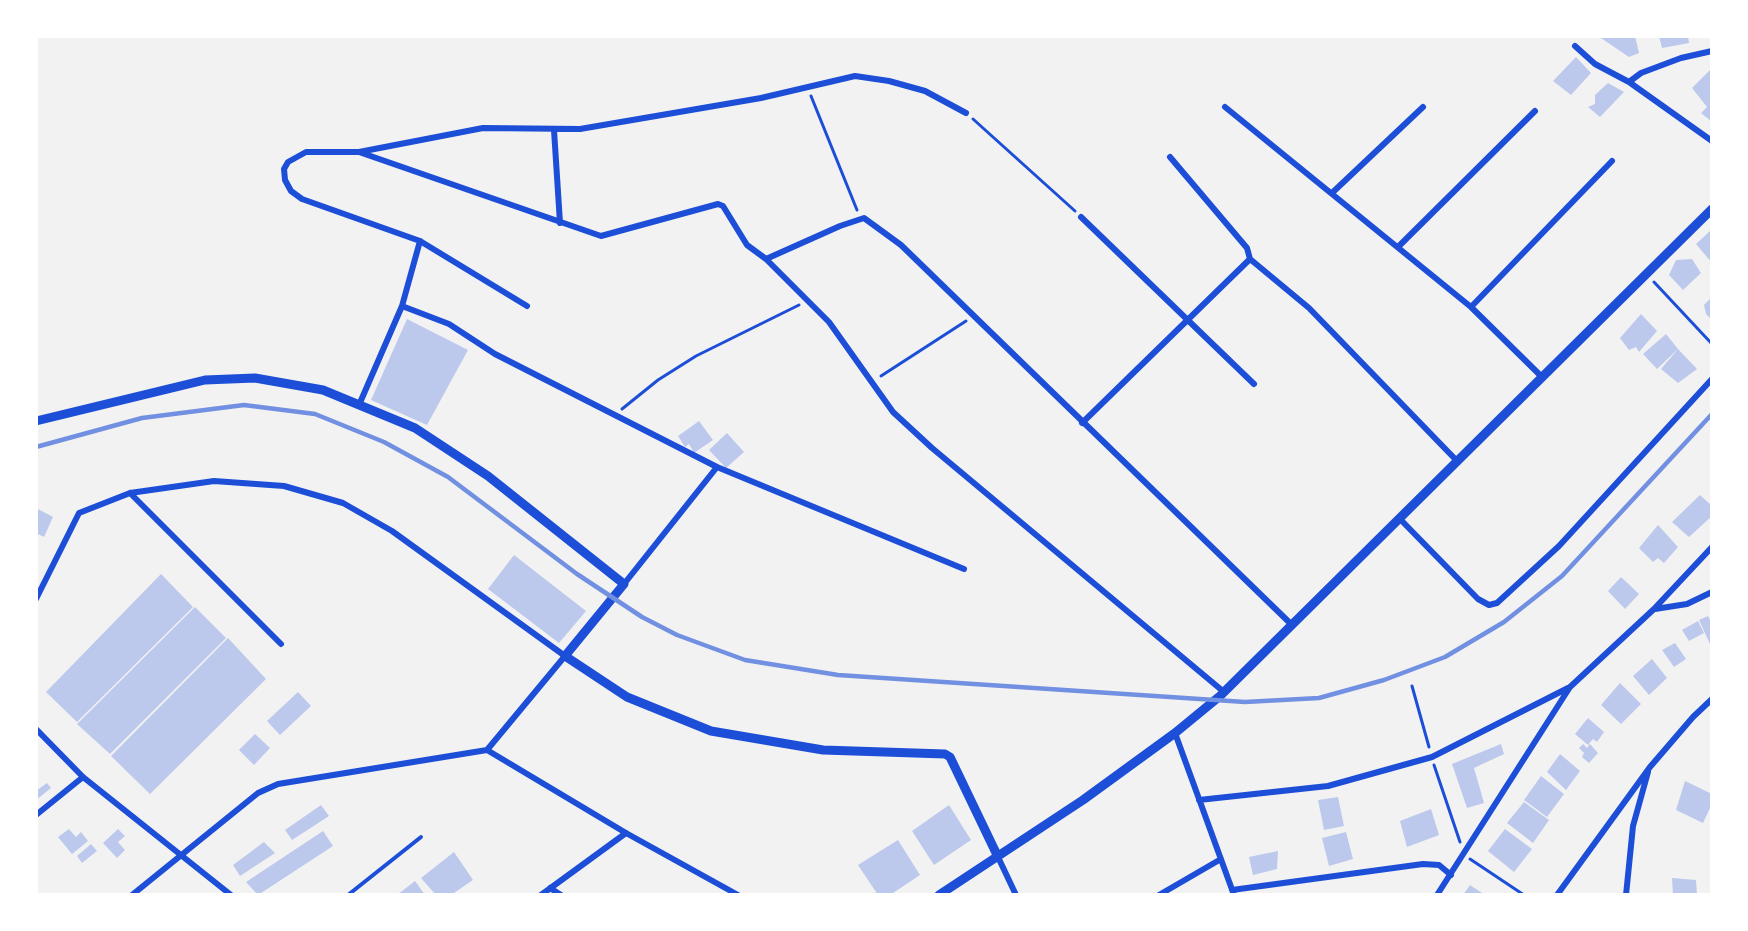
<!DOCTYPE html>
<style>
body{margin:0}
#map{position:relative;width:1748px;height:931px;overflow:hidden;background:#f2f2f2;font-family:"Zilla Slab",serif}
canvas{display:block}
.frame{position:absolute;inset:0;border:38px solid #fff;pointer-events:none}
</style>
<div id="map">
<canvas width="1748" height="931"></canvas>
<div class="frame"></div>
</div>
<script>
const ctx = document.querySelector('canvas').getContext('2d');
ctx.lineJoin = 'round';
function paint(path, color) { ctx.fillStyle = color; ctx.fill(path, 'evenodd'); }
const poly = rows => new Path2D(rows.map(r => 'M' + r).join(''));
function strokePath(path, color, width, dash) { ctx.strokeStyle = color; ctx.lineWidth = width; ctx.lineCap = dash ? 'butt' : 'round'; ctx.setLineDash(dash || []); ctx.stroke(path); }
paint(poly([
 [1598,36,1635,36,1639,53,1629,57],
 [1659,36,1688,36,1689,43,1662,48],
 [1576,57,1591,73,1571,95,1553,81],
 [1710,70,1712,71,1712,122,1701,113,1707,107,1692,88],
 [1608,83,1624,92,1600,117,1588,107,1595,104,1595,95],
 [1710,231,1712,234,1712,263,1696,244],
 [1692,259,1701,273,1683,290,1669,275,1676,260],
 [1712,297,1712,320,1706,314,1704,305],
 [1641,314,1657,331,1639,352,1636,347,1629,350,1620,338],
 [407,319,468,350,427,425,371,400],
 [1666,334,1678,349,1657,369,1643,354],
 [1678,349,1697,369,1678,383,1661,369],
 [699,421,713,440,694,453,689,444,685,447,678,436],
 [727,433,744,452,726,468,709,450],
 [1700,495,1712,506,1712,516,1689,537,1672,522],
 [36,508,53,517,44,537,36,533],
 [1658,525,1678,547,1664,563,1658,558,1653,562,1639,548],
 [514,555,586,611,559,643,488,589],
 [161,574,193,607,77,722,46,692],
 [1621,577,1639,594,1625,609,1608,591],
 [195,607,226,638,110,754,77,724],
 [1708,616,1712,624,1710,644,1699,620],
 [1698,621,1704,633,1689,641,1682,630],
 [228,638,266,679,150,794,111,756],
 [1675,643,1686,659,1674,667,1662,650],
 [1652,659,1667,678,1649,695,1633,676],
 [1620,683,1641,704,1621,724,1601,705],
 [298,692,311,706,280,735,267,721],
 [1588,718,1604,732,1597,742,1593,739,1588,745,1575,734],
 [255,734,270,748,254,765,239,750],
 [1501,744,1504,754,1474,768,1484,803,1467,808,1452,764],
 [1583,744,1587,748,1590,744,1598,753,1589,763,1582,757,1584,753,1579,748],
 [1560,754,1580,771,1566,790,1547,772],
 [1541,776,1564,794,1547,817,1524,800],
 [1685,781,1712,794,1712,804,1703,823,1676,810],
 [47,783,51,788,36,800,36,791],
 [1338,797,1344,826,1324,830,1318,800],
 [1524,802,1549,820,1533,843,1507,823],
 [321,805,329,816,292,840,285,830],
 [949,805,971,840,934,865,912,831],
 [1431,809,1439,835,1407,847,1400,821],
 [69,829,76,837,81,832,88,841,72,854,58,837],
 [118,829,125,836,118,842,125,850,117,858,103,843],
 [1505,829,1532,849,1514,872,1488,851],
 [323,831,333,846,258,895,246,882],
 [1346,832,1353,859,1329,866,1322,838],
 [898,840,920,875,890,895,878,895,858,865],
 [264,842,275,853,240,876,233,865],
 [91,844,97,851,82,863,77,856],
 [1278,851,1277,869,1253,875,1249,857],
 [454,852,473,880,451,895,436,895,421,878],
 [1672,878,1696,880,1697,895,1673,895],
 [415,881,425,895,397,895],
 [1470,885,1485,895,1463,895]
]), '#bdc9ec');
strokePath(poly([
 [811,96,857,210],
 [973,119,1075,211],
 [1654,282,1712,344],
 [881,376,966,321],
 [622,409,658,380,696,356,799,305],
 [1412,686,1429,747],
 [1434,765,1460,842],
 [1470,859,1524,895]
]), '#1d4ed8', 3);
strokePath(poly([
 [348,895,421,837]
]), '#1d4ed8', 4);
strokePath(poly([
 [1575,46,1595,64,1629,82],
 [1712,51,1681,58,1641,73,1629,82,1712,141],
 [1225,107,1471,307,1543,378],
 [554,130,560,223],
 [359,152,601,236,718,204,723,206,747,245,766,259,829,322,893,412,932,448,1224,692],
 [1170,157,1247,248,1250,259],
 [1333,192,1423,107],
 [1081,217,1254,384],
 [1399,246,1535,111],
 [766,259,840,226,864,218,901,245,1292,625],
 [1250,259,1309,308,1458,462],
 [402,306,449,324,495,354,717,467,964,569],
 [527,306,420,241,302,199,291,191,285,180,284,169,288,162,306,152,359,152,483,128,580,129,761,98,855,76,889,81,925,91,966,113],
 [1471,307,1612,161],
 [359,405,402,306,420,241],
 [1082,423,1250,259],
 [130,493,281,644],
 [1400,519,1478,599,1489,605,1497,603,1559,546,1712,379],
 [624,584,717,467],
 [36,599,79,513,130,493,214,481,284,486,343,503,392,531,565,656,487,750],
 [1655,609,1687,604,1712,592],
 [36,729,83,777,231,895],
 [1175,733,1234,895],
 [1199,800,1328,786,1432,757,1568,688],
 [36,815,83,777],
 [998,857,1016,895],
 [550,888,561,895],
 [1232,890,1423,864,1439,865,1451,875],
 [132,895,258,793,278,784,487,750,626,833,738,895],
 [541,895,626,833],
 [1159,895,1221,859],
 [1437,895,1570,687,1654,609,1712,547],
 [1557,895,1650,767,1693,717,1712,699],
 [1626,895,1633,826,1648,772]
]), '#1d4ed8', 6);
strokePath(poly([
 [36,421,205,380,255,378,323,390,415,428,488,476,624,584,565,656,627,697,711,731,823,750,945,754,950,757,998,857],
 [939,895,1083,800,1175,733,1220,696,1712,209]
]), '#1d4ed8', 9);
strokePath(poly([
 [36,447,142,418,244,405,315,414,384,442,448,477,577,574,642,617,677,635,745,660,838,675,1245,702,1319,698,1384,680,1445,657,1504,622,1562,576,1712,414]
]), '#7290e2', 4.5);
</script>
